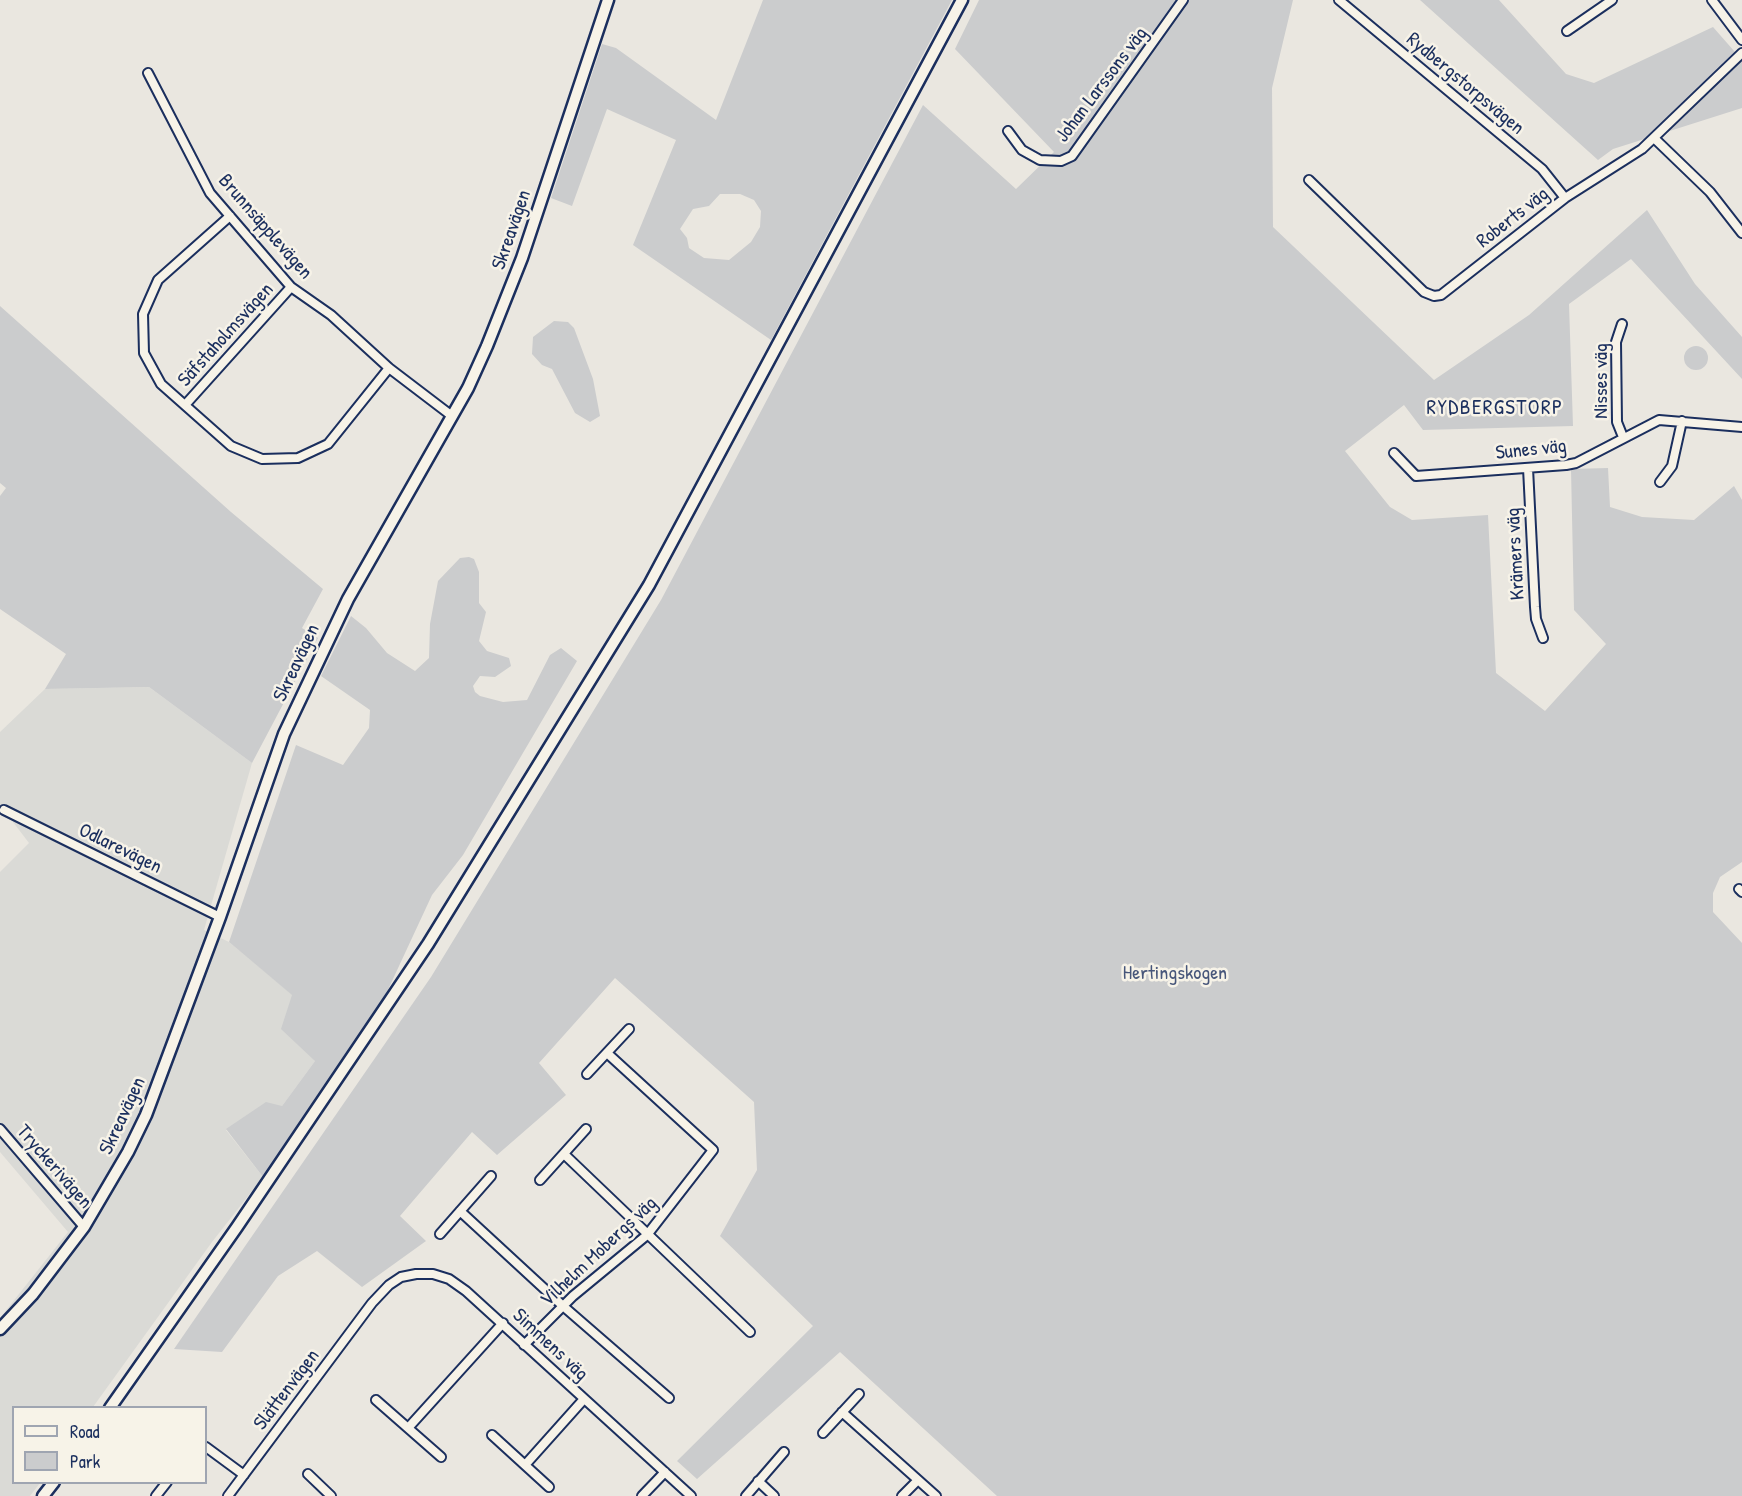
<!DOCTYPE html>
<meta charset="utf-8">
<style>
body{margin:0}
#map{position:relative;width:1742px;height:1496px;overflow:hidden;background:#eae7e0;font-family:"Patrick Hand",sans-serif}
canvas{display:block}
.legend{position:absolute;left:12px;top:1406px;width:195px;height:78px;box-sizing:border-box;background:#f7f3e8;border:2px solid #9fa5b1;margin:0;padding:8px 10px;list-style:none;font-size:18px;color:#1b2f5e}
.legend li{display:flex;align-items:center;gap:12px;height:30px}
.legend b{width:30px;border:2px solid #9fa5b1}
</style>
<div id="map">
<canvas width="1742" height="1496"></canvas>
<ul class="legend">
<li><b style="height:8px;background:#f7f3e8"></b>Road</li>
<li><b style="height:16px;background:#cbcccd"></b>Park</li>
</ul>
</div>
<script>
const ctx = document.querySelector('canvas').getContext('2d');
ctx.lineJoin = 'round';
function paint(path, color) { ctx.fillStyle = color; ctx.fill(path, 'evenodd'); }
const poly = rows => new Path2D(rows.map(r => 'M' + r).join(''));
function strokePath(path, color, width, dash) { ctx.strokeStyle = color; ctx.lineWidth = width; ctx.lineCap = dash ? 'butt' : 'round'; ctx.setLineDash(dash || []); ctx.stroke(path); }
function drawText(font, color, halo, rows, align = 'center') {
  ctx.font = font + ' "Patrick Hand",sans-serif'; ctx.lineWidth = 5; ctx.setLineDash([]); ctx.textBaseline = 'middle'; ctx.strokeStyle = halo; ctx.fillStyle = color; for (const [text, x, y, turn = 0] of rows) {
    ctx.save(); ctx.translate(x, y); ctx.rotate((+turn || 0) * Math.PI / 180); ctx.textAlign = isNaN(turn) ? turn : align; if (halo) ctx.strokeText(text, 0, 0); ctx.fillText(text, 0, 0); ctx.restore();
  }
}
paint(poly([
 [149,687,252,763,204,930,229,942,293,995,315,1061,282,1106,226,1130,263,1177,212,1242,93,1407,14,1408,14,1482,40,1483,30,1496,0,1496,0,1318,68,1232,0,1152,0,872,29,843,0,805,0,732,45,689]
]), '#dadad6');
paint(poly([
 [763,0,952,0,771,340,633,245,676,140,607,109,572,206,551,198,602,44,616,48,716,120],
 [720,194,740,194,754,200,761,211,760,227,751,242,729,260,704,258,689,248,687,238,680,229,693,209,709,206],
 [979,0,1293,0,1272,88,1273,227,1434,380,1529,315,1647,210,1695,284,1742,337,1742,379,1631,259,1569,304,1573,426,1423,430,1404,405,1345,451,1390,507,1412,520,1488,515,1496,673,1545,711,1606,644,1574,610,1571,469,1608,468,1610,507,1642,517,1694,520,1734,486,1742,500,1742,862,1720,877,1713,893,1713,912,1742,943,1742,1496,997,1496,840,1352,697,1479,677,1461,813,1326,720,1236,757,1170,754,1102,615,978,539,1063,566,1095,497,1155,472,1132,400,1216,426,1241,362,1287,317,1251,278,1276,222,1352,174,1349,431,977,661,600,923,105,1016,189,1054,152,955,49],
 [1420,0,1499,0,1566,74,1594,83,1713,27,1742,60,1742,108,1613,149,1598,160],
 [0,306,231,512,323,589,302,628,318,638,252,763,149,687,45,689,66,654,0,609,0,496,6,488,0,483],
 [554,321,568,322,574,328,593,379,600,416,590,422,575,413,552,369,542,365,532,354,533,337],
 '1684 358a12 12 0 1 1 24 0a12 12 0 1 1-24 0Z',
 [469,557,474,559,479,572,479,603,486,612,479,641,487,651,509,658,511,666,495,677,480,676,473,686,475,692,480,696,503,702,527,700,550,655,561,648,577,661,463,855,432,895,386,994,263,1177,226,1129,266,1102,282,1106,315,1061,281,1029,292,995,229,942,296,745,343,765,369,728,370,710,321,676,351,616,366,628,387,653,415,671,429,658,430,624,438,581,460,558]
]), '#cbcccd');
const street = poly([
 [1339,0,1542,169,1565,198],
 [1712,0,1742,40],
 [1567,31,1612,0],
 [148,73,210,193,291,287,331,315,389,368,452,416],
 [1008,131,1022,150,1040,160,1061,161,1072,156,1183,0],
 [1654,138,1710,192,1742,233],
 [1309,180,1424,292,1434,296,1441,295,1565,198,1642,149,1742,53],
 [230,216,158,280,143,314,144,353,161,384,231,446,262,459,298,458,328,444,389,368],
 [1622,324,1616,342,1617,422,1623,437],
 [185,405,291,287],
 [1394,453,1416,476,1566,465,1576,463,1659,420,1742,427],
 [1528,468,1535,607,1536,619,1543,638],
 [1660,482,1672,466,1682,421],
 [4,810,220,917],
 [1739,889,1742,892],
 [587,1074,629,1029],
 [0,1129,84,1227],
 [564,1154,750,1332],
 [540,1180,586,1129],
 [460,1211,563,1306,669,1398],
 [440,1234,491,1176],
 [524,1345,573,1296,647,1235,713,1150,607,1053],
 [376,1400,441,1457],
 [842,1412,936,1496],
 [408,1428,503,1323],
 [823,1433,859,1394],
 [492,1435,549,1487],
 [206,1447,244,1475],
 [525,1465,584,1399],
 [308,1474,331,1496],
 [758,1481,774,1496],
 [156,1496,167,1482],
 [228,1496,372,1303,389,1285,401,1277,416,1274,433,1274,449,1279,466,1291,691,1496],
 [642,1496,665,1472],
 [746,1496,784,1452],
 [902,1496,918,1480]
]);
const secondary = poly([
 [0,1329,33,1294,84,1227,128,1152,146,1115,220,917,284,734,348,599,468,388,487,346,522,258,608,0],
 [110,1408,237,1227,428,944,649,585,962,0],
 [43,1496,54,1482]
]);
strokePath(street, '#1b2f5e', 12);
strokePath(secondary, '#1b2f5e', 15);
strokePath(street, '#f7f3e8', 8);
strokePath(secondary, '#f7f3e8', 10);
drawText('20px', '#1b2f5e', '#f7f3e8', [
 ["Rydbergstorpsvägen",1465,84,40],
 ["Johan Larssons väg",1102,85,-53],
 ["Roberts väg",1513,218,-38],
 ["Brunnsäpplevägen",265,227,49],
 ["Skreavägen",512,230,-71],
 ["Säfstaholmsvägen",226,335,-48],
 ["Nisses väg",1602,381,-90],
 ["Sunes väg",1531,450,-6],
 ["Krämers väg",1516,554,-93],
 ["Skreavägen",297,663,-65],
 ["Odlarevägen",120,849,26],
 ["Skreavägen",123,1116,-65],
 ["Tryckerivägen",54,1167,49],
 ["Vilhelm Mobergs väg",599,1252,-43],
 ["Simmens väg",550,1345,43],
 ["Slättenvägen",287,1390,-53]
]);
drawText('20px', '#47567a', '#f7f3e8', [
 ["Hertingskogen",1175,974]
]);
ctx.letterSpacing = '1.5px';
drawText('21px', '#1b2f5e', '#f7f3e8', [
 ["RYDBERGSTORP",1495,408]
]);
ctx.letterSpacing = '0px';
</script>
